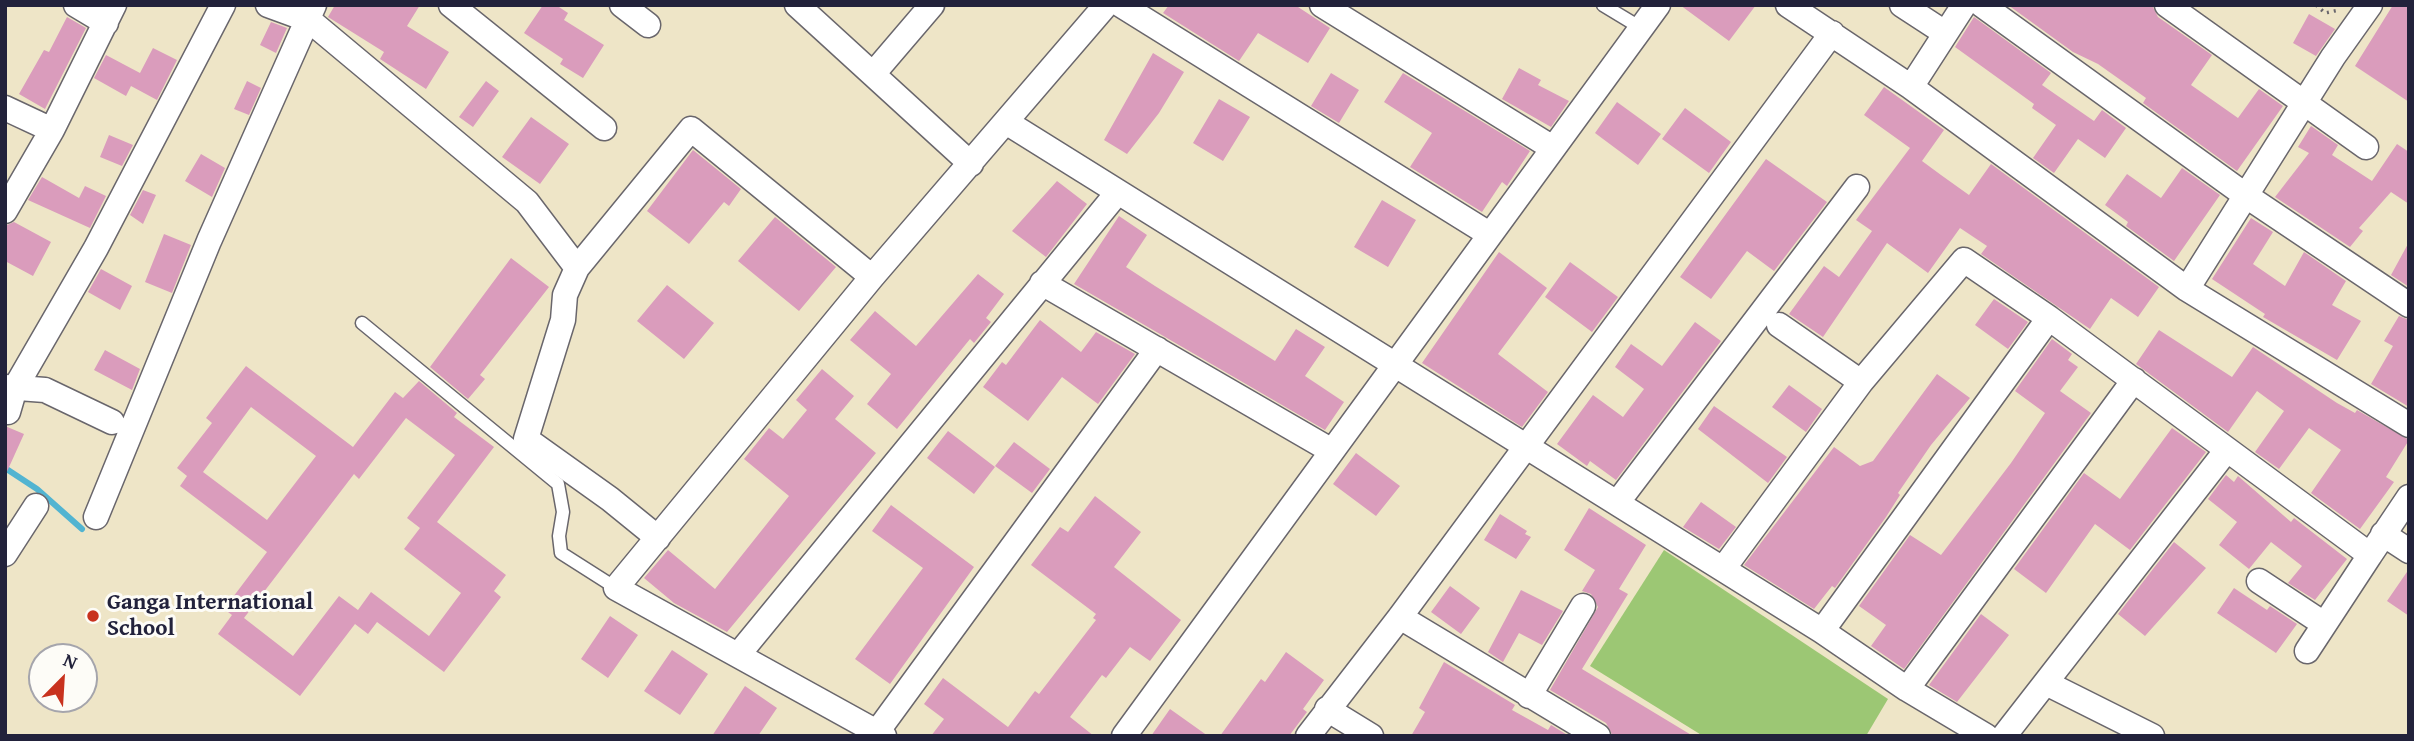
<!DOCTYPE html>
<style>
body{margin:0}
#map{position:relative;width:2414px;height:741px;overflow:hidden;background:#eee5c7;font-family:"Gentium Book Plus",serif}
canvas{display:block}
.frame{position:absolute;inset:0;border:7px solid #22223b;pointer-events:none}
.north{position:absolute;left:28px;top:643px;width:70px;height:70px;box-sizing:border-box;background:#fdfcf7;border:2px solid #a5a5ac;border-radius:50%;rotate:24deg;font-size:19px;font-weight:700;line-height:28px;text-align:center;color:#22223b}
.north::after{content:'';display:block;margin:auto;width:24px;height:32px;background:#c8321e;clip-path:polygon(50% 0,100% 100%,50% 72%,0 100%)}
</style>
<div id="map">
<canvas width="2414" height="741"></canvas>
<div class="frame"></div>
<div class="north">N</div>
</div>
<script>
const ctx = document.querySelector('canvas').getContext('2d');
ctx.lineJoin = 'round';
function paint(path, color) { ctx.fillStyle = color; ctx.fill(path, 'evenodd'); }
const poly = rows => new Path2D(rows.map(r => 'M' + r).join(''));
function strokePath(path, color, width, dash) { ctx.strokeStyle = color; ctx.lineWidth = width; ctx.lineCap = dash ? 'butt' : 'round'; ctx.setLineDash(dash || []); ctx.stroke(path); }
function drawText(font, color, halo, rows, align = 'center') {
  ctx.font = font + ' "Gentium Book Plus",serif'; ctx.lineWidth = 6; ctx.setLineDash([]); ctx.textBaseline = 'middle'; ctx.strokeStyle = halo; ctx.fillStyle = color; for (const [text, x, y, turn = 0] of rows) {
    ctx.save(); ctx.translate(x, y); ctx.rotate((+turn || 0) * Math.PI / 180); ctx.textAlign = isNaN(turn) ? turn : align; if (halo) ctx.strokeText(text, 0, 0); ctx.fillText(text, 0, 0); ctx.restore();
  }
}
paint(poly([
 [1664,550,1888,699,1866,736,1703,736,1590,666]
]), '#9cc774');
strokePath(poly([
 [5,468,37,489,82,529]
]), '#52b4d1', 6);
paint(poly([
 [335,5,420,5,407,26,449,52,426,89,380,59,384,52,328,17],
 [543,5,556,5,568,13,564,20,604,45,583,78,560,64,563,59,524,33],
 [1169,5,1295,5,1330,28,1308,63,1258,33,1239,61,1163,13],
 [1680,5,1756,5,1729,41],
 [2008,5,2152,5,2158,17,2212,55,2191,85,2238,118,2259,89,2283,106,2237,171,2143,103,2146,98,2098,64,2073,52],
 [2393,5,2409,5,2409,102,2355,66],
 [2309,14,2335,29,2316,56,2293,43],
 [67,17,86,28,45,109,19,94,44,50,49,52],
 [1974,17,2051,73,2042,85,2094,121,2102,110,2126,128,2105,158,2078,139,2054,173,2033,158,2056,125,2032,108,2034,104,1955,47],
 [271,22,287,28,276,53,260,45],
 [153,48,177,60,157,100,131,86,126,96,94,78,106,55,140,73],
 [1153,53,1184,72,1159,113,1127,154,1104,140],
 [1519,68,1541,80,1538,85,1569,101,1551,127,1502,99],
 [1331,73,1359,90,1339,123,1311,106],
 [1403,73,1530,151,1507,186,1502,182,1482,212,1410,167,1432,133,1384,102],
 [247,81,261,88,249,115,234,109],
 [486,81,499,91,473,127,459,117],
 [1884,87,1944,130,1922,161,1941,175,1969,195,1991,164,2159,287,2138,317,2111,298,2090,329,1981,254,1987,246,1960,228,1928,273,1887,243,1823,337,1789,314,1824,266,1839,277,1872,231,1856,220,1910,148,1864,115],
 [1219,99,1250,117,1223,161,1193,143],
 [1617,102,1661,134,1638,165,1595,133],
 [1685,108,1731,142,1709,173,1662,139],
 [531,117,569,144,540,184,502,157],
 [2311,126,2338,145,2332,155,2372,181,2397,144,2409,152,2409,204,2391,192,2359,228,2363,231,2350,247,2275,197,2309,153,2298,147],
 [109,135,133,145,122,166,100,157],
 [693,150,741,189,729,206,724,202,689,244,647,211],
 [201,154,225,168,212,197,185,181],
 [1766,159,1827,202,1774,271,1747,251,1711,299,1680,277],
 [2182,168,2220,195,2174,261,2126,226,2128,222,2105,205,2127,174,2161,198],
 [42,177,79,198,85,186,106,196,90,228,28,200],
 [1057,181,1087,204,1046,257,1012,231],
 [143,190,156,195,143,224,130,215],
 [1382,200,1416,220,1388,267,1354,247],
 [1119,216,1147,235,1126,267,1155,286,1275,361,1296,329,1325,347,1305,376,1344,402,1325,430,1074,284],
 [775,217,836,267,799,311,738,261],
 [2251,218,2273,232,2253,264,2285,286,2304,252,2346,281,2332,305,2361,321,2337,360,2263,317,2265,314,2212,279],
 [14,222,51,242,33,276,5,261,5,226],
 [164,234,191,245,172,293,145,282],
 [2409,242,2409,287,2391,275],
 [1499,252,1547,288,1498,354,1548,392,1522,427,1422,363],
 [511,258,549,287,480,375,485,379,468,399,430,367],
 [1570,262,1618,297,1592,332,1545,297],
 [101,269,132,286,120,310,88,292],
 [978,274,1004,294,986,318,991,322,974,343,970,339,897,429,867,404,891,374,850,340,875,311,916,346],
 [667,285,714,323,684,359,637,321],
 [1994,299,2028,322,2008,349,1975,325],
 [2399,316,2409,320,2409,407,2371,384,2393,346,2384,341],
 [1040,320,1081,352,1096,332,1135,354,1098,404,1062,377,1028,421,983,387,1002,362,1006,365],
 [1695,322,1721,341,1616,480,1590,461,1587,466,1557,444,1593,395,1623,417,1644,389,1615,367,1631,344,1662,366],
 [2159,330,2232,377,2253,347,2337,403,2355,413,2357,410,2409,440,2386,477,2394,482,2360,529,2311,493,2341,450,2309,428,2279,469,2255,452,2284,411,2257,391,2228,432,2136,364],
 [2052,339,2072,354,2068,360,2078,367,2060,391,2091,413,1904,669,1871,646,1886,625,1859,606,1910,535,1941,555,2011,463,2045,413,2015,391],
 [105,350,140,369,132,390,94,370],
 [246,366,353,447,395,392,403,398,419,381,457,413,454,417,494,447,437,522,506,575,494,591,501,597,444,672,377,622,368,634,355,624,300,696,218,634,232,615,224,609,267,552,180,486,187,476,177,468,212,423,206,418],
 [251,407,316,456,267,520,203,472],
 [406,418,455,455,407,518,420,528,404,549,461,593,429,636,371,592,358,610,339,596,293,656,244,618,354,474,359,479],
 [822,369,854,396,835,419,876,453,727,632,674,603,644,578,668,550,715,589,789,496,744,459,769,428,783,439,807,410,796,400],
 [1937,374,1970,398,1931,445,1898,493,1900,495,1886,517,1835,588,1832,586,1814,609,1744,565,1834,447,1860,466,1873,461],
 [1789,385,1822,409,1806,432,1772,407],
 [1714,406,1787,457,1768,483,1698,429],
 [5,426,24,434,5,476],
 [2172,428,2206,452,2130,550,2095,524,2046,593,2014,569,2084,473,2120,499],
 [948,431,995,467,974,494,927,458],
 [1014,442,1050,469,1032,493,995,466],
 [1356,453,1400,486,1376,516,1333,484],
 [2226,475,2234,482,2238,476,2291,522,2294,518,2347,559,2315,600,2288,583,2302,566,2271,542,2249,569,2219,545,2237,522,2208,499],
 [1095,496,1141,532,1114,567,1181,620,1150,661,1130,647,1106,678,1102,675,1070,717,1094,736,931,736,944,719,924,704,943,678,1008,727,1035,691,1039,694,1096,620,1093,618,1096,614,1031,565,1060,527,1068,532],
 [1701,502,1736,527,1719,549,1683,527],
 [891,505,974,567,890,684,855,659,923,568,872,531],
 [1589,508,1646,545,1619,589,1628,594,1582,669,1693,736,1613,736,1606,723,1550,690,1598,607,1591,594,1582,591,1595,570,1564,550],
 [1500,514,1527,531,1525,534,1531,537,1516,559,1484,540],
 [2174,542,2206,568,2145,636,2118,614],
 [2409,569,2409,616,2387,601],
 [1450,586,1480,608,1461,634,1431,612],
 [2234,588,2267,610,2270,606,2297,624,2276,653,2217,613],
 [1521,590,1563,611,1542,645,1519,633,1503,662,1488,652],
 [1981,614,2009,635,1957,702,1929,685],
 [610,616,638,635,608,678,581,659],
 [672,650,708,674,680,715,644,691],
 [1286,652,1324,680,1303,709,1307,712,1289,736,1220,736,1261,679,1265,682],
 [1444,662,1515,705,1512,710,1548,730,1551,725,1569,736,1411,736,1425,712,1419,708],
 [745,686,777,708,758,736,712,736],
 [1170,709,1208,736,1151,736]
]), '#da9cbc');
const lane = poly([
 [1603,5,1641,28],
 [362,323,558,484,563,512,559,536,561,553,616,588]
]);
const street = poly([
 [76,5,106,23],
 [268,5,309,20,527,202,577,268],
 [451,5,604,128],
 [622,5,648,25],
 [797,5,971,164],
 [1121,5,1489,234],
 [1322,5,1551,147],
 [1788,5,1911,87,2187,289,2409,425],
 [1902,5,1945,33],
 [1982,5,2245,195,2409,305],
 [2167,5,2366,147],
 [873,74,932,5],
 [1911,87,1964,5],
 [5,108,52,130],
 [1006,122,1822,631,1907,689,1986,736],
 [5,211,52,130,114,5],
 [1042,283,1332,451],
 [2187,289,2333,57,2370,5],
 [1779,325,1861,382],
 [5,387,45,390,112,422],
 [8,412,15,388,96,248,223,5],
 [1617,503,1857,187],
 [96,517,209,241,314,5],
 [2383,534,2409,551],
 [658,538,610,499,526,439,563,320,565,295,577,268,691,129,872,277],
 [5,554,36,506],
 [1723,569,1861,382,1964,260,2049,318,2370,555,2409,497],
 [2259,581,2324,624],
 [1400,617,1598,736],
 [1822,631,2049,318],
 [2307,651,2370,555],
 [738,655,1118,192],
 [2046,683,2152,736],
 [1907,689,2134,380],
 [1529,696,1583,606],
 [1327,709,1371,736],
 [877,732,1157,349],
 [884,736,616,588,872,277,1106,5],
 [1124,736,1658,5],
 [1308,736,1400,617,1832,33],
 [2004,736,2226,451]
]);
strokePath(lane, '#69666c', 15);
strokePath(street, '#69666c', 27);
strokePath(poly([
 [2316,5,2325,13,2339,10]
]), '#69666c', 3.5, [2, 5]);
strokePath(lane, '#fff', 12);
strokePath(street, '#fff', 24);
for (const [x, y, r, color] of [
 [93,616,7,"#c8321e"]
]) { const dot = new Path2D(); dot.arc(x, y, r, 0, 2 * Math.PI); ctx.fillStyle = color; ctx.fill(dot); strokePath(dot, '#fdfcf7', 2.5); }
drawText('bold 23px', '#22223b', '#fdfcf7', [
 ["Ganga International",107,603],
 ["School",107,629]
], 'left');
</script>
